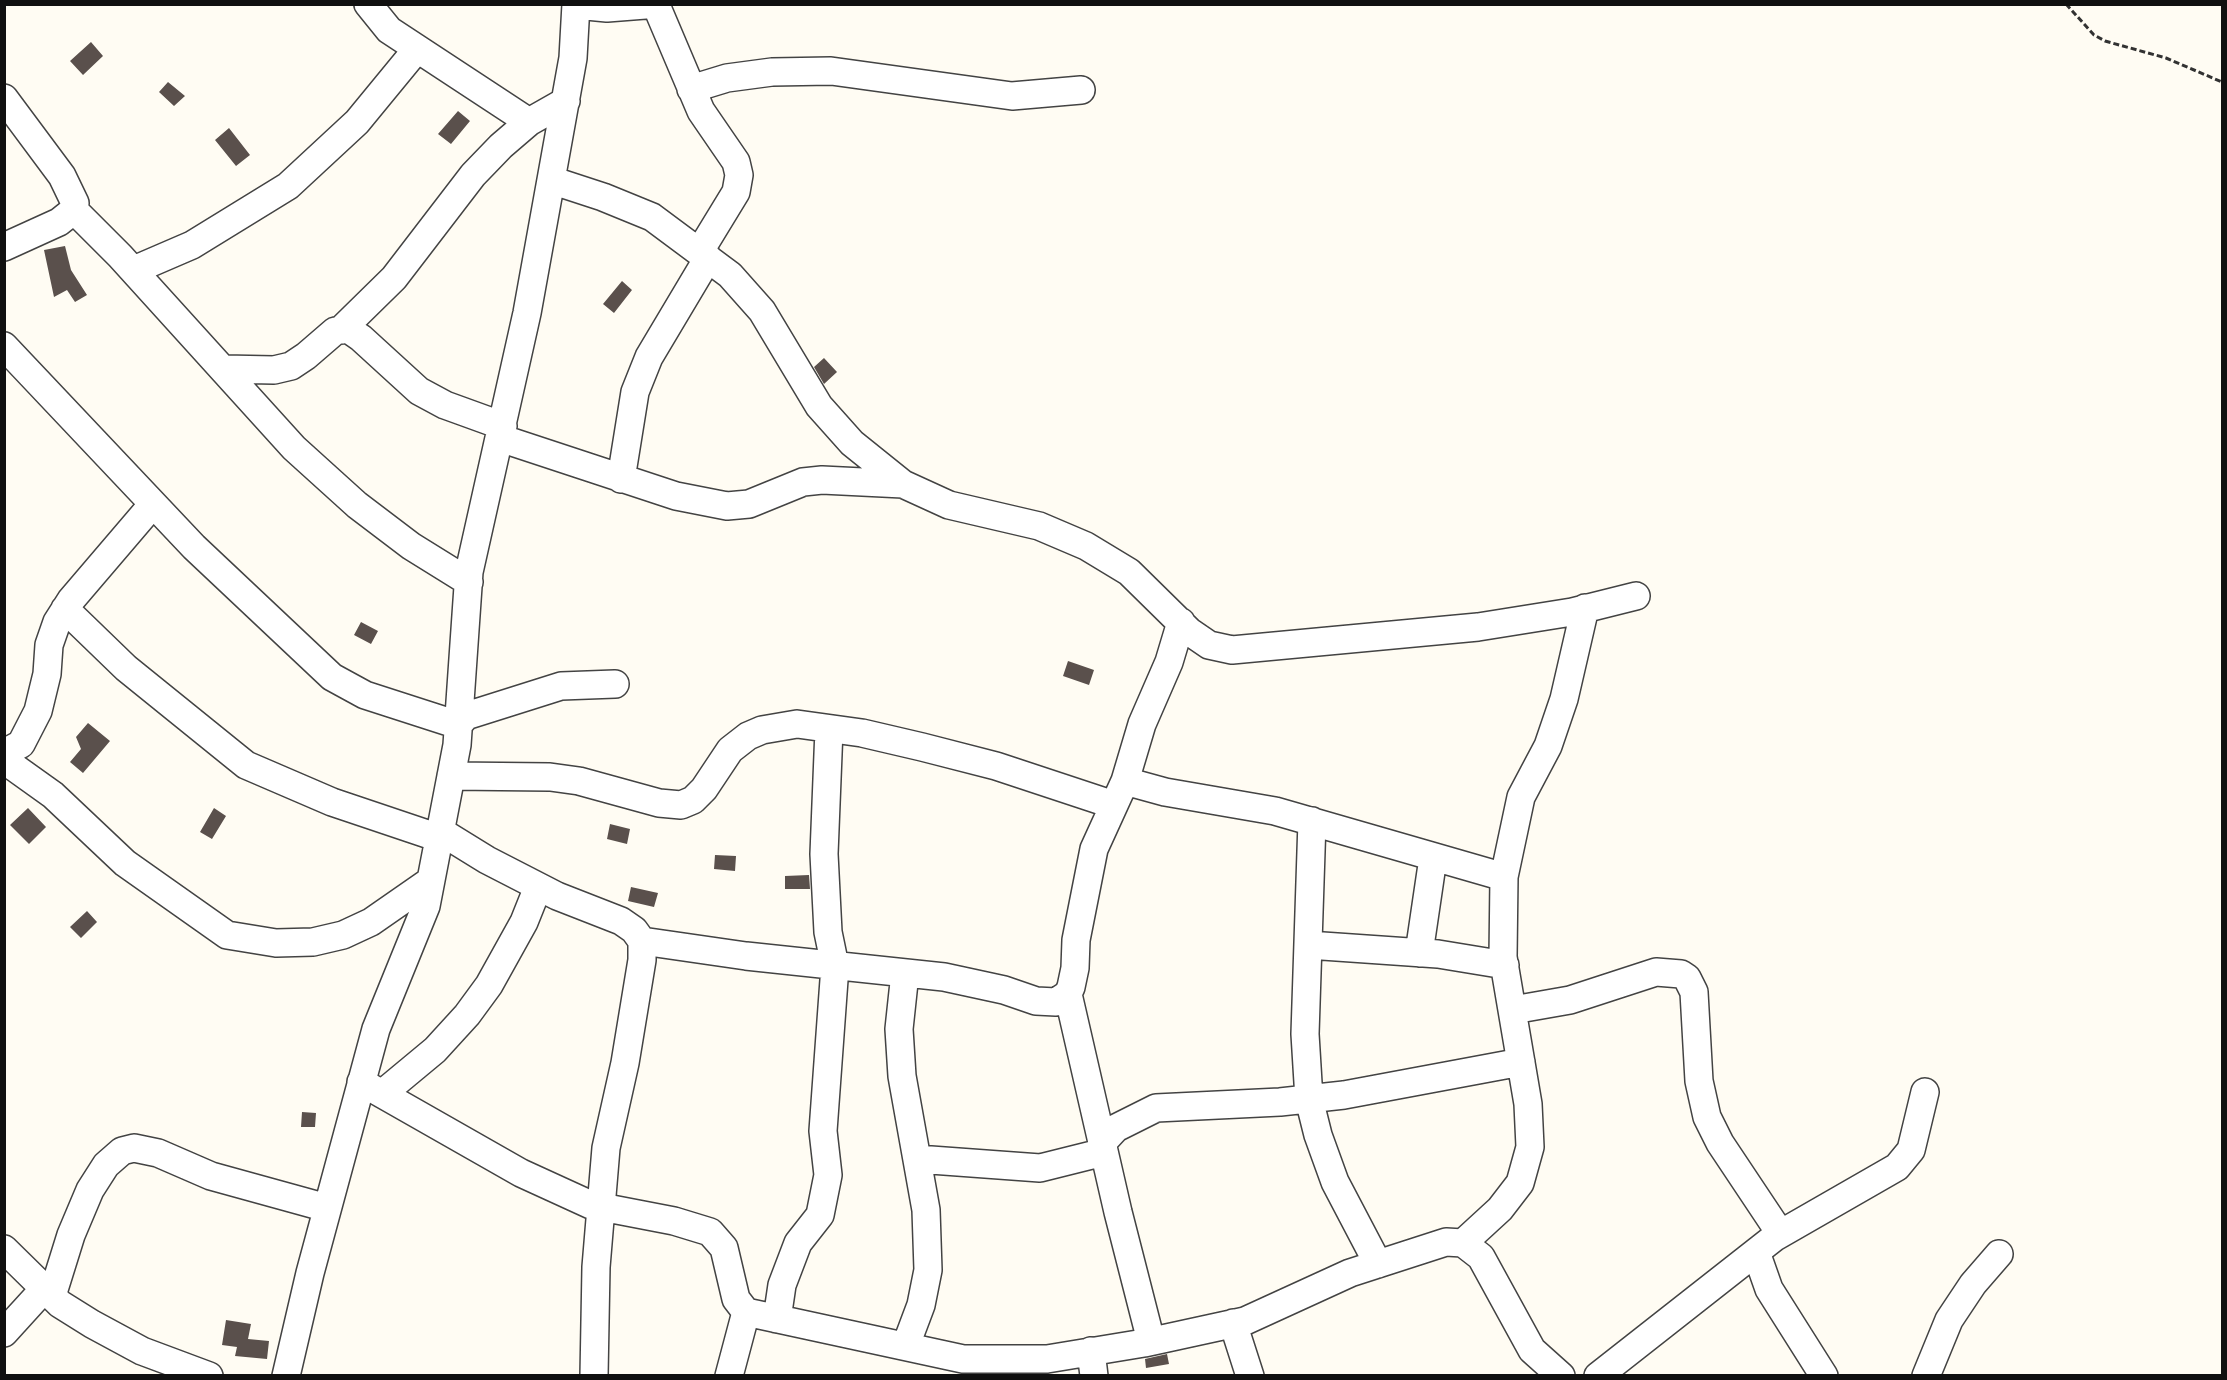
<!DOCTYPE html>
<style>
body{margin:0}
#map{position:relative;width:2227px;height:1380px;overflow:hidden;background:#fffcf3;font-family:"Libre Baskerville",serif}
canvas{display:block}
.frame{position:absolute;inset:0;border:6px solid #101010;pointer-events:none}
</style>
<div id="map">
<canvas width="2227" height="1380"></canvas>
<div class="frame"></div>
</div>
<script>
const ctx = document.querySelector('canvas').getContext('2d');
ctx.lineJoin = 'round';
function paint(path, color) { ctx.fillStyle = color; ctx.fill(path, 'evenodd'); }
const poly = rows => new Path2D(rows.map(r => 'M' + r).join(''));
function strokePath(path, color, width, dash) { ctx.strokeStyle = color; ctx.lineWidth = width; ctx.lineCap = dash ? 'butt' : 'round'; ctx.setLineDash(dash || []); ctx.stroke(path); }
paint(poly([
 [91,42,103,56,83,75,70,61],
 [168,82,185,96,174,106,159,92],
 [458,111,470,121,451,144,438,134],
 [229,128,250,155,236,166,215,140],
 [65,246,71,270,87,295,75,302,67,290,54,297,44,250],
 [622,281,632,290,614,313,603,304],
 [824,358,837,372,824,384,814,367],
 [361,622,378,631,371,644,354,635],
 [1068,661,1094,670,1089,685,1063,676],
 [88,723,110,741,83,773,70,762,81,749,76,737],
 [28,808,46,827,29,844,10,825],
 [214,808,226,816,212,839,200,832],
 [610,824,630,829,627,844,607,839],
 [715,855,736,856,735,871,714,869],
 [809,875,810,889,785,889,785,876],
 [631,887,658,893,654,907,628,901],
 [87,911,97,922,81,938,70,927],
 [302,1112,316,1113,315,1127,301,1127],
 [226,1320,251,1324,248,1339,269,1341,267,1359,235,1356,237,1347,222,1345],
 [1167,1354,1169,1364,1146,1368,1145,1359]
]), '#5a504c');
const minor = poly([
 [368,4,389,30,529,122],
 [576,5,607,8,658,4],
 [656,5,701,111,736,162,739,175,736,192,700,251],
 [691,89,727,78,772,72,831,71,1012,96,1081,90],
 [4,98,62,176,75,203,74,210,59,222,4,247],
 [551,180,603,197,652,217,730,275,762,311,819,406,852,443,903,484,949,505,1039,526,1086,546,1129,572,1190,632,1209,645,1232,650,1478,627,1572,612,1636,596],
 [74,210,120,256,294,448,357,505,411,546,469,582],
 [134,270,192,245,288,186,357,122,417,49],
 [341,330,394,278,473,175,501,146,529,122,566,101],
 [4,346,194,547,332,677,365,695,458,725,466,716,561,686,615,684],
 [224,369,274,370,291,366,306,356,335,331,348,329,361,338,419,391,445,405,503,426],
 [500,438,676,496,727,506,749,504,803,482,822,480,903,484],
 [621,479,635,392,649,357,708,258],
 [65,609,126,668,246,765,332,802,439,838],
 [4,753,21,744,38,711,47,674,49,645,57,622,71,600,153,504],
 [4,760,53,795,125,863,227,935,276,943,313,942,343,935,371,922,430,881],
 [451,776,550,777,579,781,659,803,681,805,693,800,704,789,730,750,748,736,762,730,797,724,862,733,922,747,996,766,1114,805],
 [1125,781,1165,792,1275,811,1504,877],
 [1312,821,1305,1034,1309,1099,1318,1135,1335,1182,1378,1264],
 [440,831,487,860,557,896,621,921,634,930,642,941,642,960,625,1063,606,1148,596,1267,594,1376],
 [642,941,746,956,944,977,1004,990,1036,1001,1056,1002,1068,994,1071,987,1075,968,1076,940,1094,849,1125,781,1142,724,1169,662,1181,622],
 [1308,945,1438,954,1505,965],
 [1419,953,1433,858],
 [905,973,899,1029,902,1076,926,1210,928,1270,921,1305,906,1345],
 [1068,994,1118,1212,1151,1341],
 [1513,1010,1570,1000,1656,972,1681,974,1687,978,1694,992,1699,1081,1707,1117,1720,1143,1780,1233],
 [361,1082,521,1173,591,1205,674,1221,710,1232,724,1248,736,1299,746,1312,963,1359,1047,1359,1144,1343,1245,1321,1350,1273,1446,1242,1463,1243,1481,1257,1532,1350,1561,1376],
 [382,1094,435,1050,467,1015,489,985,524,922,538,887],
 [1102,1143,1116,1128,1156,1108,1280,1102,1344,1095,1521,1062],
 [917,1159,1040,1168,1104,1152],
 [1463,1243,1500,1209,1520,1183,1530,1147,1528,1104,1503,957,1504,877,1521,797,1548,746,1564,699,1585,608],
 [4,1249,60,1304,92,1324,142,1351,209,1376],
 [1756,1252,1769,1289,1824,1376],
 [52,1296,71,1235,90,1190,106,1165,122,1151,134,1148,158,1153,211,1176,327,1208],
 [777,1319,782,1285,798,1243,820,1215,828,1175,823,1131,835,966,828,932,824,854,829,729],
 [1233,1323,1250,1376],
 [4,1333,44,1289],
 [1091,1351,1094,1376],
 [286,1376,310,1273,376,1029,426,906,457,745,469,572,527,313,573,58,576,4],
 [729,1376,746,1312],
 [1598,1376,1775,1237,1897,1167,1911,1150,1925,1092],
 [1926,1376,1949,1320,1973,1284,1999,1254]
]);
strokePath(minor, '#434343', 30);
strokePath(poly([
 [2066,4,2094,35,2105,41,2166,58,2222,82]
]), '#323232', 3, [6, 3]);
strokePath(minor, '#fff', 27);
</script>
